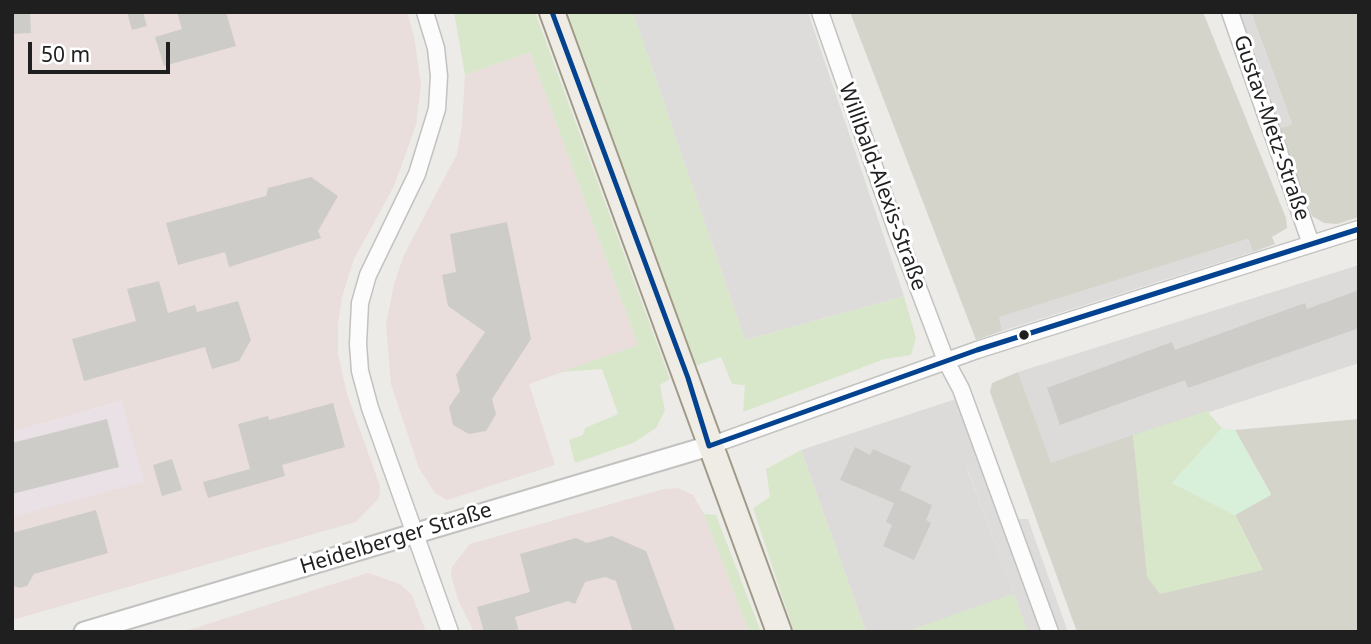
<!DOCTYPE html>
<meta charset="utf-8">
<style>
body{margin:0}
#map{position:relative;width:1371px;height:644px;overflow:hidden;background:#ecebe8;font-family:"Noto Sans",sans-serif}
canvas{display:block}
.frame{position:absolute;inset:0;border:14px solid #1f1f1f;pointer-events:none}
.scale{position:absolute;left:28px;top:42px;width:142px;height:32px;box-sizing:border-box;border:4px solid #1f1f1f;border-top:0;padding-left:9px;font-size:21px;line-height:24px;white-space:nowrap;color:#1f1f1f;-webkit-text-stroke:5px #fff;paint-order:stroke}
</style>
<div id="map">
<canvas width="1371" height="644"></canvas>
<div class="frame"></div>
<div class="scale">50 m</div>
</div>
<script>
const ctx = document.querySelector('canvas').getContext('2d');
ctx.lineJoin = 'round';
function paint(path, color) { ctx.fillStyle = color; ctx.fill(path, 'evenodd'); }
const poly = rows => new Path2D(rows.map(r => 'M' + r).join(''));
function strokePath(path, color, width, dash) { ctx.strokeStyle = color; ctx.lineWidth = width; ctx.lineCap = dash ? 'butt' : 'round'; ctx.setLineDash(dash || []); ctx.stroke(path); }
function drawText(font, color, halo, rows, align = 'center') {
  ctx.font = font + ' "Noto Sans",sans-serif'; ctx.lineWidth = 6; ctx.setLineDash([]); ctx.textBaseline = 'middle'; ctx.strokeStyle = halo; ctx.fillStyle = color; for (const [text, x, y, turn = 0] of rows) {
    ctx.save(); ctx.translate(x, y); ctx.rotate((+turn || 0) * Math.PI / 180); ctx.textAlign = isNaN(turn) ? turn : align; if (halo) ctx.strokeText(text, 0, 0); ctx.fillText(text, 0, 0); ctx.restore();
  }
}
paint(poly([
 [1359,265,1359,363,1051,464,1018,372],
 [956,399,980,462,967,469,1014,594,906,632,866,632,801,450]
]), '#dcdbd9');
paint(poly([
 [12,12,407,12,414,36,421,85,416,125,394,186,354,259,342,297,338,325,338,354,347,394,380,486,379,498,356,522,12,620,12,517,143,481,121,401,12,432],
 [530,52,638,345,529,384,555,465,447,500,435,493,419,468,391,384,386,325,394,284,404,255,457,154,462,125,465,75],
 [678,488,693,495,704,514,749,632,474,632,459,602,451,576,452,567,470,544,664,489],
 [368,573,400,584,412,595,426,632,182,632]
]), '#e9dedb');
paint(poly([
 [122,401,144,482,12,517,12,432]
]), '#e9e1e5');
paint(poly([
 [850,12,1203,12,1286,218,1287,228,1272,237,1275,244,1253,252,1248,239,1000,317,1002,331,976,340],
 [1251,12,1359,12,1359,217,1337,224,1324,223,1312,216,1278,129,1292,124],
 [1018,372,1051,463,1133,435,1141,495,1263,570,1235,515,1271,494,1235,430,1359,419,1359,632,1077,632,990,392,992,383]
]), '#d4d4cb');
paint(poly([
 [454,12,535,12,670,379,660,385,665,411,656,428,633,443,575,463,569,440,583,435,585,428,618,414,602,369,561,372,638,345,530,52,465,75],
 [562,12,633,12,745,340,904,296,916,338,911,355,885,359,743,412,745,385,732,384,721,357,695,366],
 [1207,411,1222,428,1172,483,1235,515,1263,570,1160,594,1147,577,1133,435],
 [801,450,866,632,794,632,753,508,770,497,766,469],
 [704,514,716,515,761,632,749,632],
 [1014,594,1028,632,906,632,958,613]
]), '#d8e7ca');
paint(poly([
 [1222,428,1235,430,1271,495,1235,515,1172,483]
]), '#d8efda');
paint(poly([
 [633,12,808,12,904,296,745,340],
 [1235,12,1251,12,1292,124,1278,129],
 [1248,239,1253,252,1002,331,999,317],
 [980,462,1042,632,1028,632,967,468],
 [1014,519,1028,519,1068,632,1055,632]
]), '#dddcdb');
paint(poly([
 [12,12,30,12,31,33,12,34],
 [127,12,143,12,147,26,132,30],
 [177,12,226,12,236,46,164,66,155,37,182,29],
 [311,177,338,196,318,231,321,238,229,267,225,252,178,265,166,223,266,196,268,188],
 [507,222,531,339,492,399,496,414,486,431,469,434,453,425,449,407,460,391,456,375,485,332,448,306,442,275,456,272,450,234],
 [159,281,168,313,195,305,197,312,238,301,251,340,239,361,212,369,205,347,84,381,72,339,136,321,127,289],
 [1359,290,1359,328,1188,388,1185,380,1060,425,1047,388,1172,342,1175,350,1305,303,1307,309],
 [333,403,345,447,282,465,285,476,208,498,203,482,250,469,238,424,268,416,269,420],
 [107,419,119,467,12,494,12,443],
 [855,447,870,455,873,449,911,466,900,490,932,505,926,520,931,523,914,560,883,546,892,525,886,522,894,503,840,480],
 [172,459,182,490,162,496,153,465],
 [96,510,108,553,34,574,27,586,19,588,12,585,12,533],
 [612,536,646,551,676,632,633,632,616,581,605,577,585,582,575,604,568,601,515,617,519,632,484,632,477,607,530,592,520,554,576,538,587,543]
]), '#cdccc9');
const minor = poly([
 [425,12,436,48,439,76,437,109,417,174,368,275,360,303,358,344,360,371,370,408,450,632],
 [820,12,897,232,946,361,961,389,1050,632],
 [1230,12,1311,244],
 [709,446,977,350,1359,229]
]);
const tertiary = poly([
 [84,632,709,446]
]);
const primary = poly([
 [552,12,779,632]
]);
strokePath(minor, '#c2c2c0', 19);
strokePath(tertiary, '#c2c2c0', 23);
strokePath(primary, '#a09987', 28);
strokePath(minor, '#fcfcfc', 16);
strokePath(tertiary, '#fcfcfc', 19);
strokePath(primary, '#efece5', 24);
strokePath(poly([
 [552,12,688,378,709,446],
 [709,446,977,350,1359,229]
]), '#02428e', 5);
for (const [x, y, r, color] of [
 [1024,335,6,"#1f1f1f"]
]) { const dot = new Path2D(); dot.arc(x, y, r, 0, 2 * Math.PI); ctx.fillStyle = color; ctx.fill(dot); strokePath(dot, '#fff', 2.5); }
drawText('21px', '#1f1f1f', '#fff', [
 ["Gustav-Metz-Straße",1271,128,71],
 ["Willibald-Alexis-Straße",882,187,70],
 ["Heidelberger Straße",396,539,-17]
]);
</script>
